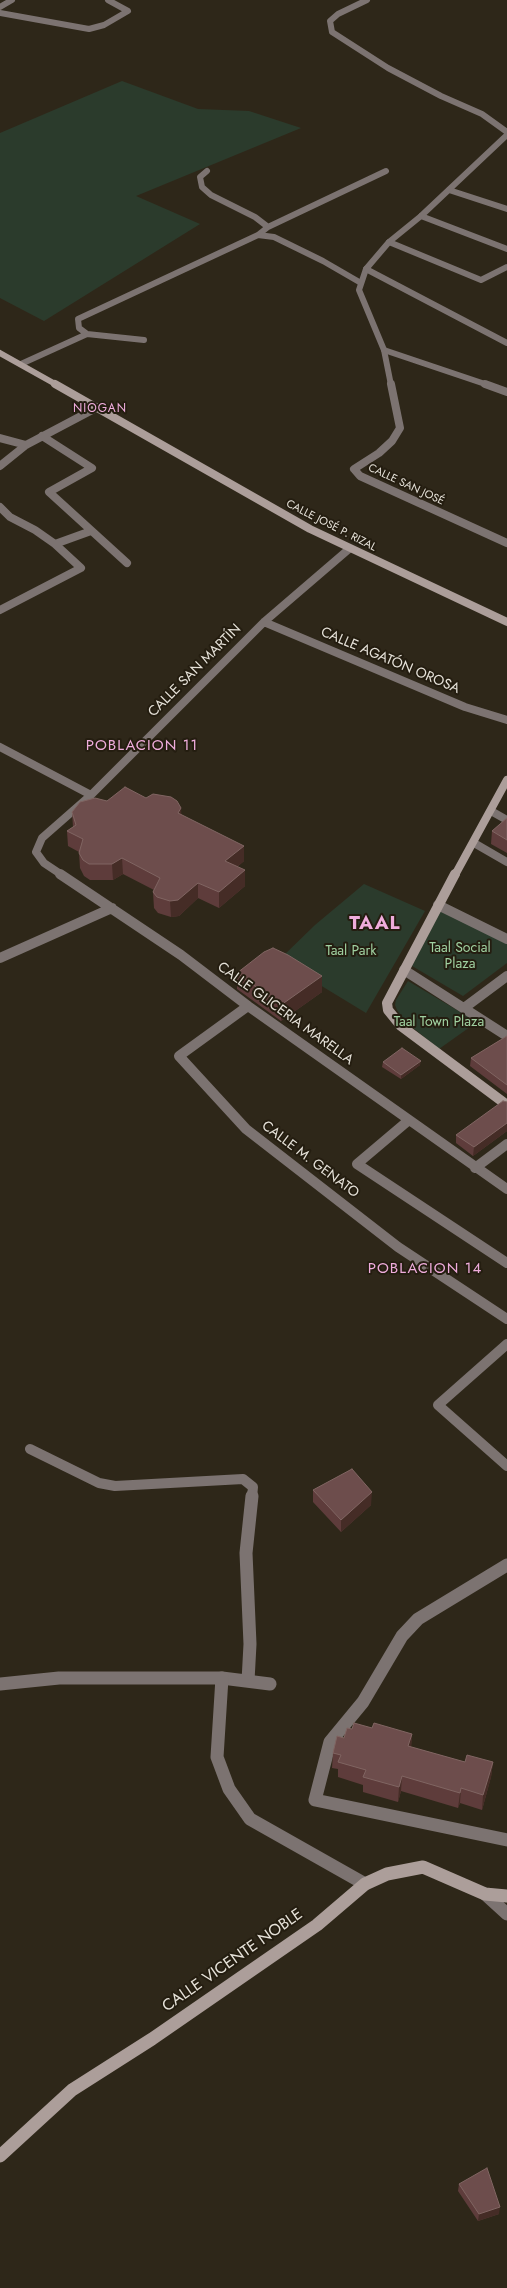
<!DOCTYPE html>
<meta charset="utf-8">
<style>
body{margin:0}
canvas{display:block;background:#2e2719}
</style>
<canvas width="507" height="2288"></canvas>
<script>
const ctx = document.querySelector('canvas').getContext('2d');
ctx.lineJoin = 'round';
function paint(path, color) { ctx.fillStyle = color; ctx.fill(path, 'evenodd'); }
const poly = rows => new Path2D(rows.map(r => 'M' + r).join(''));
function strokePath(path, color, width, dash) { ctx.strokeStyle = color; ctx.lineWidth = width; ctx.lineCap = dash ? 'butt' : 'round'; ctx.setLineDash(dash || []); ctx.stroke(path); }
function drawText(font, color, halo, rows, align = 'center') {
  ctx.font = font + ' Jost,sans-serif'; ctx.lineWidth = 4; ctx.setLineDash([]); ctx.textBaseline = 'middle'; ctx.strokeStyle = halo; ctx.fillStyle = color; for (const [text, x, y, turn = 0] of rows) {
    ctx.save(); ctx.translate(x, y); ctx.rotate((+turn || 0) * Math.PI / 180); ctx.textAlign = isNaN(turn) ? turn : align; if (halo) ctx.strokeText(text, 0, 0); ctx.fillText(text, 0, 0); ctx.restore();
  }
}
paint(poly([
 [122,81,198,109,249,111,301,128,136,196,200,224,44,321,0,298,0,133],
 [364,884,425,911,366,1013,279,960,315,925],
 [441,910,507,944,507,963,463,996,412,966],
 [408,981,477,1022,439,1049,406,1022,397,1010,395,1005,396,1000]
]), '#2b3b2c');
strokePath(poly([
 [0,7,12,0],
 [0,13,89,29,104,25,128,11,108,0],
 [207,171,200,177,202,187,211,195,255,217,268,227],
 [449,190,507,209],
 [421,216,507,249],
 [258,235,274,237,323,261,361,283],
 [389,242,481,280,507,267],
 [366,269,507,343],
 [87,334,79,328,78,319,258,235,268,227,386,171],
 [384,350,488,385],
 [21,364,87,334,144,340]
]), '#7c7371', 6);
strokePath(poly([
 [485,384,507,392],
 [42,436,92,468,49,492,127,563],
 [0,438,26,445],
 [0,466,26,445,98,407],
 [0,507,10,517,35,530,55,544,81,568,0,610],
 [55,544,91,531],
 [264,622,465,707,507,720],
 [0,747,91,795],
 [491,811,507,820],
 [62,875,44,863,36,852,42,838,91,795,264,622,349,549]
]), '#7c7371', 8);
strokePath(poly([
 [60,874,181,955,248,1006,507,1189],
 [438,905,507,939],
 [0,958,112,908],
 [404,970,507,1036],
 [248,1006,179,1056,246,1129,398,1247,507,1319],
 [464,1008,507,976],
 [409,1120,357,1164,507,1263],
 [475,1168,507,1144],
 [507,1344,438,1405,507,1466],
 [30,1449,99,1483,115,1486,243,1479,253,1487,252,1497]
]), '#7c7371', 10);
strokePath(poly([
 [507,1565,418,1619,402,1636,363,1702,330,1742,315,1800,507,1840],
 [222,1678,270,1684],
 [248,1681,250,1644,246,1553,252,1496],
 [485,1894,507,1914]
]), '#7c7371', 13);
strokePath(poly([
 [367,0,338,14,330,21,332,32,388,68,441,96,482,114,507,132],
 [391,385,384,350,359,290,366,269,389,242,421,216,507,135]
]), '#7c7371', 6);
strokePath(poly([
 [391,384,400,428,392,441,379,453,354,469,360,476,507,543],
 [474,843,507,862]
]), '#7c7371', 8);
strokePath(poly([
 [0,1684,59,1678,222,1678,217,1757,229,1789,250,1819,365,1884]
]), '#7c7371', 13);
strokePath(poly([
 [0,353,57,385]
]), '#ac9e9a', 6);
strokePath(poly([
 [55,384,310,529,507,622],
 [455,875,507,780]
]), '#ac9e9a', 8);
strokePath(poly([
 [455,874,387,1003,388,1010,401,1026,507,1105]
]), '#ac9e9a', 10);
strokePath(poly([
 [0,2156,72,2090,152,2039,317,1925,365,1884,387,1874,423,1867,485,1894,507,1896]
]), '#ac9e9a', 13);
paint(poly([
 [107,801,181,808,181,815,244,861,237,867,245,886,219,908,198,898,179,916,171,917,158,913,154,908,153,892,154,890,123,874,113,880,90,880,84,876,80,868,79,852,68,846,67,831,73,827,72,812],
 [507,818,507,853,491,844,492,831],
 [237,973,322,992,281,1021,237,989],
 [507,1036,507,1094,470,1066,471,1058],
 [383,1062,420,1065,401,1079,382,1067],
 [507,1102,507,1131,473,1156,456,1143,456,1135],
 [313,1490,371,1505,341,1532,313,1502],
 [372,1728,412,1734,411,1747,465,1762,493,1762,491,1777,482,1810,460,1803,458,1808,401,1791,398,1802,363,1792,363,1785,338,1777,338,1769,332,1768,333,1753,344,1738,352,1729],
 [459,2184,499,2214,478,2221,458,2191]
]), '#5e3c3b');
paint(poly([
 [181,808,182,824,178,813],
 [244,846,244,861,225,877,225,861],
 [122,858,123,874,113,880,112,864],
 [245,870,245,886,219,908,219,892],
 [198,883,198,898,179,916,171,917,170,901],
 [322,976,322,992,281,1021,281,1005],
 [421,1061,420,1065,401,1079,401,1075],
 [507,1123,507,1131,473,1156,474,1147],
 [372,1492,371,1505,341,1532,341,1520],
 [412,1734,411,1749,408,1746],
 [493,1762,491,1777,482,1810,483,1795],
 [402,1776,401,1791,398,1802,399,1787],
 [461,1788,460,1803,458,1808,460,1793],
 [500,2207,499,2214,478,2221,479,2214]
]), '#452c26');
const building = poly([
 [125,787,146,798,153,794,171,797,177,801,181,808,178,813,244,846,225,861,245,870,219,892,198,883,178,900,170,901,157,897,153,892,160,878,122,858,112,864,89,864,83,860,79,853,83,839,67,831,76,825,72,812,80,802,95,798,107,801,125,787],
 [507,818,507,840,492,831,507,818],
 [273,948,288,955,322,976,281,1005,237,973,264,952,273,948],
 [507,1036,507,1085,471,1058,507,1036],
 [402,1048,421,1061,401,1075,383,1062,402,1048],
 [503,1101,507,1102,507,1123,474,1147,456,1135,503,1101],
 [352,1469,372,1492,341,1520,313,1490,352,1469],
 [354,1723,372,1728,374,1723,412,1734,408,1746,465,1762,467,1755,493,1762,483,1795,461,1788,460,1793,402,1776,399,1787,363,1777,366,1770,338,1762,341,1755,333,1753,337,1736,344,1738,347,1728,352,1729,354,1723],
 [487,2168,500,2207,479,2214,459,2184,487,2168]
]);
paint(building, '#6d4d4c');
strokePath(building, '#806562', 1);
drawText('11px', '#e6e2d9', '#241d10', [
 ["CALLE SAN JOSÉ",406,485,25],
 ["CALLE JOSÉ P. RIZAL",331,526,27]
]);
ctx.letterSpacing = '1px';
drawText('12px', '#efacdc', '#241d10', [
 ["NIOGAN",100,409]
]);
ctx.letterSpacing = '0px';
drawText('14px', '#e6e2d9', '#241d10', [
 ["CALLE AGATÓN OROSA",390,661,23],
 ["CALLE SAN MARTÍN",195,671,-45],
 ["CALLE GLICERIA MARELLA",285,1014,36],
 ["CALLE M. GENATO",310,1160,37]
]);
drawText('14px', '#a0d1a1', '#241d10', [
 ["Taal Social",460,949],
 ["Plaza",460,965],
 ["Taal Park",351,952],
 ["Taal Town Plaza",439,1023]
]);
ctx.letterSpacing = '1px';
drawText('15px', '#efacdc', '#241d10', [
 ["POBLACION 11",142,746],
 ["POBLACION 14",425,1269]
]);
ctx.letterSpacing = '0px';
drawText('16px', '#e6e2d9', '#241d10', [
 ["CALLE VICENTE NOBLE",233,1961,-35]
]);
ctx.letterSpacing = '1px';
drawText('bold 19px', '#efacdc', '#241d10', [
 ["TAAL",375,924]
]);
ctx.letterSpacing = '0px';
</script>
